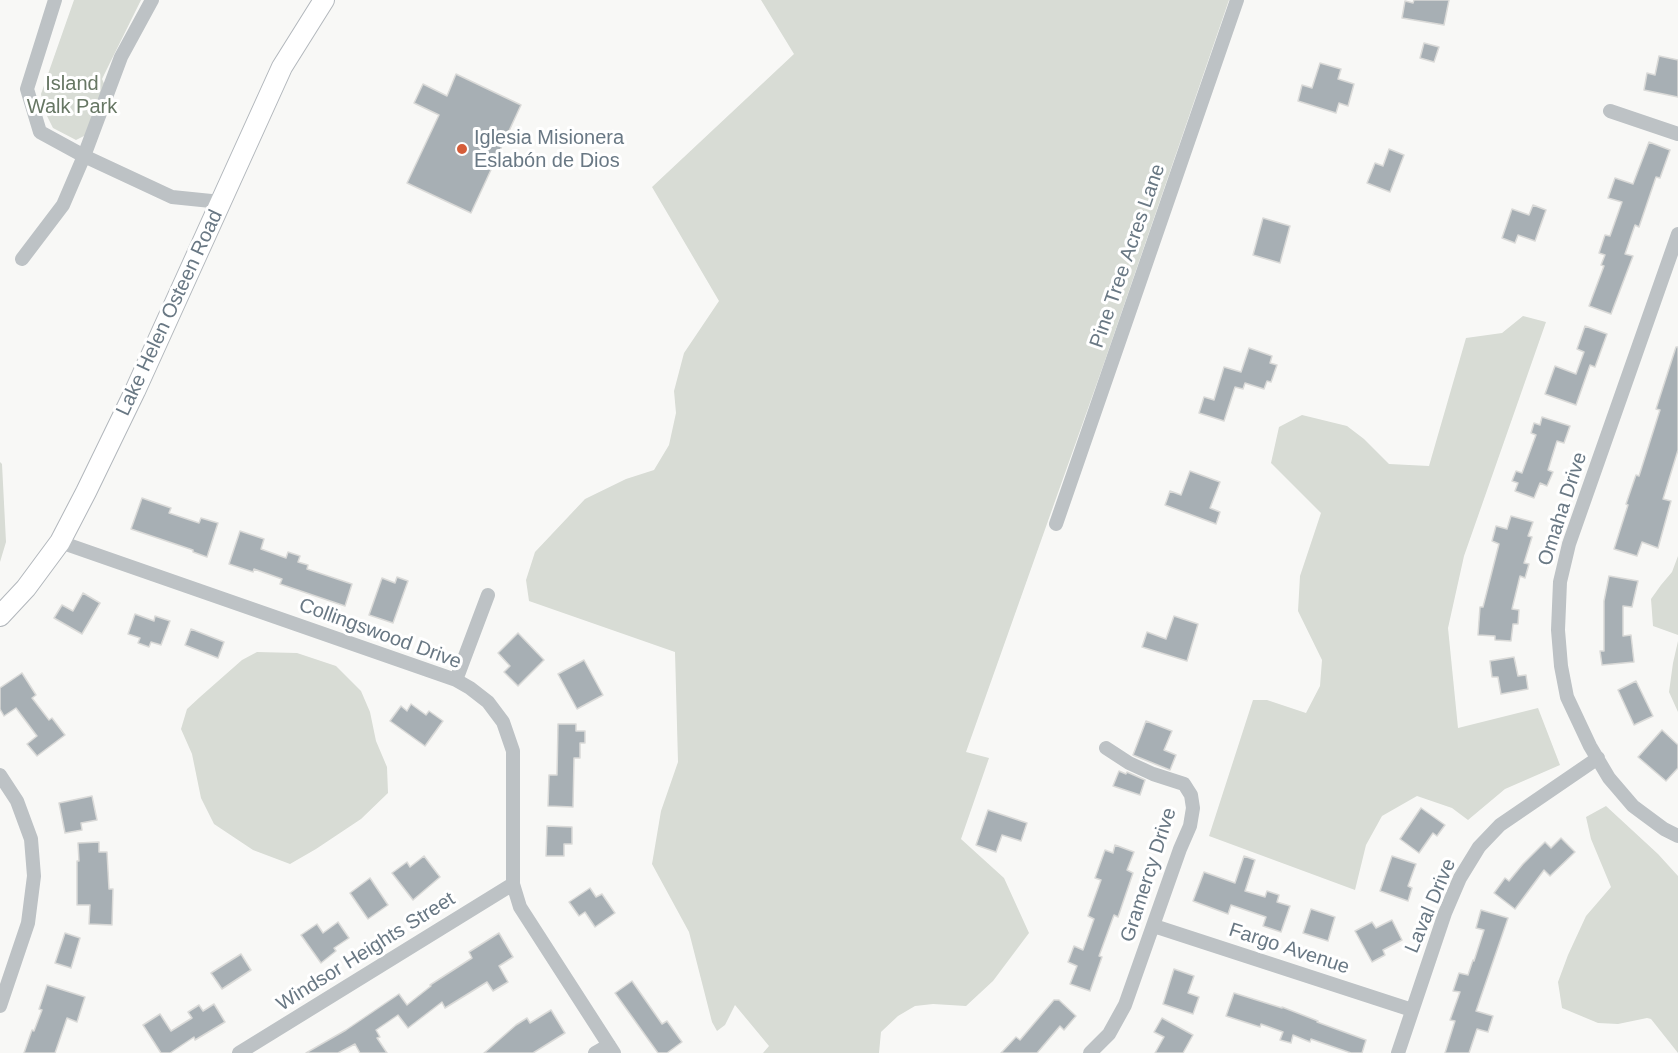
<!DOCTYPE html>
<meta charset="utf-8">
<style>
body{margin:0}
canvas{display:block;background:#f8f8f6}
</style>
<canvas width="1678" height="1053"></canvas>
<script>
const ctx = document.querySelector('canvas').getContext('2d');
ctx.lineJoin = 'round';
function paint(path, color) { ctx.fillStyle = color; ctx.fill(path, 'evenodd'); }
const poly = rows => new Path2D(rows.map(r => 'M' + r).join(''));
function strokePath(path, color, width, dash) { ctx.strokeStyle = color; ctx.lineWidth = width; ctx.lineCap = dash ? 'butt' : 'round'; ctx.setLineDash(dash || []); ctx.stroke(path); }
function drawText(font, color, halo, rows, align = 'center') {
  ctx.font = font + ' Helvetica,sans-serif'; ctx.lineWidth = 6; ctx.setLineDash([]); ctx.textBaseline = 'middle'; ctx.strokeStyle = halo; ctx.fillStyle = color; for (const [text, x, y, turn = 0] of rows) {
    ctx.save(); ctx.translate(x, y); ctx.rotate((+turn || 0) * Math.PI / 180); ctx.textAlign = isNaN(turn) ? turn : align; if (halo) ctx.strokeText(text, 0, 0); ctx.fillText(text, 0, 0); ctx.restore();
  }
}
paint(poly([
 [74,0,141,0,102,79,107,90,86,135,76,140,53,128,44,110,41,94],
 [761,0,1229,0,1103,366,966,752,989,758,961,839,1004,878,1029,933,993,981,966,1006,933,1004,915,1006,898,1016,881,1032,879,1053,763,1053,769,1046,735,1005,725,1025,717,1031,712,1022,689,932,652,864,661,811,678,762,675,652,529,601,526,580,535,552,585,499,626,479,654,470,669,445,676,413,674,391,684,353,719,301,652,187,794,54],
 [1523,316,1546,322,1464,556,1448,628,1458,728,1538,708,1560,765,1505,789,1468,820,1452,808,1417,796,1382,816,1366,845,1355,890,1209,836,1253,700,1267,700,1306,713,1320,686,1322,660,1298,611,1300,576,1321,513,1271,463,1279,427,1302,415,1347,426,1364,439,1389,464,1429,466,1466,338,1502,333],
 [0,462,2,464,6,542,0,562],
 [1678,556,1678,635,1653,626,1651,599,1661,585,1672,572],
 [1678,641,1678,712,1669,692,1673,663],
 [257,652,297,653,336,666,361,691,370,712,376,741,387,767,388,793,361,819,316,849,290,864,253,850,214,824,201,798,192,754,181,729,187,709,200,697,242,660],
 [1606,806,1658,854,1678,876,1678,1053,1651,1019,1647,1018,1618,1024,1598,1023,1562,1008,1558,982,1568,955,1586,916,1611,887,1591,839,1586,817]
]), '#d8dcd5');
const building = poly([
 [1414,0,1449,0,1444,25,1402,18,1405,1,1413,3,1414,0],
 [1424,43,1439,47,1434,62,1420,58,1424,43],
 [1659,56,1678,60,1678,97,1644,90,1647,73,1655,75,1659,56],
 [1320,63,1341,69,1338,79,1354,84,1348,106,1339,103,1336,113,1298,101,1302,85,1312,88,1320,63],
 [456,74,521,105,471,213,407,183,439,115,414,103,423,84,447,96,456,74],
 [1649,142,1670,150,1660,178,1656,177,1639,227,1635,225,1625,254,1633,256,1611,314,1589,306,1604,266,1601,265,1605,255,1599,253,1605,235,1610,236,1622,202,1608,198,1615,178,1633,184,1649,142],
 [1389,149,1404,155,1390,192,1367,183,1375,163,1383,166,1389,149],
 [1533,205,1546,210,1535,241,1518,235,1515,243,1502,238,1512,209,1529,215,1533,205],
 [1263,218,1290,226,1280,263,1253,255,1263,218],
 [1585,326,1607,334,1595,367,1590,365,1576,405,1545,394,1555,366,1576,374,1584,352,1577,349,1585,326],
 [1676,347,1678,347,1678,450,1663,499,1671,501,1658,548,1642,542,1637,556,1614,549,1628,505,1626,504,1636,475,1639,476,1660,410,1656,409,1676,347],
 [1249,348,1272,356,1270,363,1277,365,1271,382,1267,381,1264,389,1245,383,1243,389,1235,387,1224,421,1199,413,1204,397,1214,400,1224,367,1241,372,1249,348],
 [1542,417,1570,426,1564,443,1557,441,1548,470,1553,472,1547,486,1540,483,1534,498,1515,491,1518,483,1512,481,1516,471,1522,473,1536,435,1531,433,1534,423,1540,425,1542,417],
 [1190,471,1220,482,1210,508,1220,512,1216,524,1165,505,1170,491,1181,495,1190,471],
 [142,498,171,508,169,513,199,523,201,518,218,523,207,557,193,552,193,550,131,529,142,498],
 [1511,516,1533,522,1528,536,1532,537,1524,563,1529,564,1525,578,1520,576,1512,609,1519,610,1518,624,1513,624,1511,641,1495,640,1495,636,1478,635,1480,607,1483,607,1499,544,1492,541,1496,526,1507,529,1511,516],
 [240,531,264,539,261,549,286,558,288,552,300,556,298,562,308,565,307,569,352,584,345,606,280,584,282,579,254,569,253,572,229,564,240,531],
 [1609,576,1638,581,1632,607,1623,606,1623,636,1631,635,1634,662,1602,665,1600,651,1604,651,1604,601,1609,576],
 [397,577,408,581,393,623,369,615,382,578,395,583,397,577],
 [83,593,100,603,82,634,54,618,62,605,73,611,83,593],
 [135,614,154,621,155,616,170,621,161,645,151,642,149,647,138,643,140,638,128,634,135,614],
 [1174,616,1198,624,1187,661,1142,647,1147,632,1166,639,1174,616],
 [191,629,224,642,218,658,185,645,191,629],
 [518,633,544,660,518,686,504,672,510,666,498,653,518,633],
 [1514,657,1518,676,1526,675,1528,689,1501,694,1498,677,1492,677,1490,661,1514,657],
 [584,660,603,695,577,709,558,674,584,660],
 [22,673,36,695,32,698,49,720,52,718,65,735,37,756,27,744,37,736,16,708,4,716,0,709,0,688,22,673],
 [1636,681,1653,716,1634,725,1618,690,1636,681],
 [411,704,426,715,429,711,443,721,425,746,390,721,401,706,407,711,411,704],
 [1146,721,1172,731,1164,750,1176,755,1170,770,1133,755,1146,721],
 [558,724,576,724,576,731,585,731,585,743,580,743,580,758,574,758,573,807,548,806,549,775,557,775,558,724],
 [1662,730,1678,745,1678,768,1666,781,1638,757,1662,730],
 [1119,771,1126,774,1127,772,1145,780,1140,795,1113,786,1119,771],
 [92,796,97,820,81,823,82,830,65,833,59,803,92,796],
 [1421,808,1445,825,1437,836,1433,833,1419,853,1400,839,1421,808],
 [988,810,1027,823,1021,841,1002,835,996,852,976,845,988,810],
 [547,826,572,827,572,844,564,844,564,856,546,856,547,826],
 [1561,838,1575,852,1550,876,1544,870,1515,909,1494,893,1505,878,1509,881,1523,864,1545,842,1551,848,1561,838],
 [99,842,99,852,107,852,109,889,113,889,112,925,89,924,90,905,77,905,77,861,79,861,78,843,99,842],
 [1115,845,1134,852,1127,870,1133,873,1118,917,1114,915,1099,956,1102,957,1090,991,1070,984,1077,966,1068,962,1074,946,1083,950,1094,919,1088,916,1101,880,1095,878,1105,850,1113,853,1115,845],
 [424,856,440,877,413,900,392,873,407,862,410,867,424,856],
 [1244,856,1255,860,1245,891,1265,897,1267,891,1279,895,1277,902,1290,906,1281,932,1263,926,1266,917,1231,905,1228,914,1193,901,1204,872,1235,883,1244,856],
 [1392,856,1416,864,1408,886,1412,888,1408,901,1380,891,1392,856],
 [370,878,388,905,368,919,350,893,370,878],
 [590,888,596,897,602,894,615,913,595,927,585,912,579,916,569,902,590,888],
 [1311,909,1335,917,1328,941,1303,933,1311,909],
 [1481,910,1508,918,1476,1011,1493,1016,1488,1032,1477,1029,1469,1053,1445,1053,1455,1021,1450,1020,1460,992,1453,991,1459,973,1468,975,1473,960,1474,961,1484,930,1476,928,1481,910],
 [1392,920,1402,940,1383,950,1385,955,1372,962,1355,931,1372,922,1376,928,1392,920],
 [338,922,349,938,334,948,336,951,321,963,301,935,317,924,323,933,338,922],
 [65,933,80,938,71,968,55,963,65,933],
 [499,933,513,957,499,966,508,982,493,991,487,982,445,1008,442,1002,408,1028,398,1015,376,1030,380,1037,377,1038,387,1053,360,1053,355,1044,338,1053,306,1053,346,1030,399,994,407,1005,431,986,430,985,472,958,469,952,499,933],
 [241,954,251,970,222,989,211,973,241,954],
 [1174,969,1194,976,1188,993,1199,997,1193,1014,1163,1004,1174,969],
 [632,981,662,1024,667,1021,682,1042,667,1053,658,1053,615,993,632,981],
 [47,985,85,997,77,1022,67,1018,55,1053,24,1053,32,1030,34,1031,42,1010,39,1009,47,985],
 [1234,993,1282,1008,1282,1007,1318,1021,1317,1022,1366,1040,1362,1053,1351,1053,1311,1039,1310,1042,1293,1035,1291,1043,1280,1040,1283,1032,1261,1024,1260,1027,1226,1016,1234,993],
 [1054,1000,1059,1000,1076,1016,1064,1030,1060,1026,1037,1053,1001,1053,1016,1037,1020,1040,1054,1000],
 [214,1004,225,1022,195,1040,194,1037,170,1053,161,1053,143,1025,160,1014,171,1031,192,1018,188,1012,199,1005,203,1011,214,1004],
 [551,1010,565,1033,533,1053,484,1053,516,1025,527,1018,530,1023,551,1010],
 [1162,1018,1193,1035,1183,1053,1155,1053,1164,1037,1154,1032,1162,1018]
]);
paint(building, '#a7afb4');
strokePath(building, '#dadad8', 1.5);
const secondary = poly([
 [0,616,26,588,60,542,86,492,135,391,282,67,324,0]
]);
strokePath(secondary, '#b2b7bc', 22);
strokePath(poly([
 [55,0,27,89,40,132,84,156,172,197,221,202],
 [1610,111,1678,134],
 [1678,234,1569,544,1560,582,1558,630,1561,666,1567,697,1590,746,1609,778,1633,806,1664,829,1678,836],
 [22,259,63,205,84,156,121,57,152,0],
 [1056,524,1237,0],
 [60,542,456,680,470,688,488,702,503,722,513,751,513,884,520,907,614,1053],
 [456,680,488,595],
 [0,775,17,801,31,839,34,876,28,923,0,1006],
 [1154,926,1412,1010],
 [239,1053,513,884],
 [595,1053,609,1045],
 [1090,1053,1109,1034,1125,1005,1180,849,1190,826,1193,808,1191,795,1184,784,1153,774,1129,763,1106,748],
 [1398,1053,1445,913,1460,878,1479,847,1500,825,1598,758]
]), '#bdc2c5', 14);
strokePath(secondary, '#fff', 20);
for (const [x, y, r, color] of [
 [462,149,6,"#d55d39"]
]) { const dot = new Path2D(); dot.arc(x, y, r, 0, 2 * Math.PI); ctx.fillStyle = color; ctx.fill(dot); strokePath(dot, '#fff', 2); }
drawText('20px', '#677764', '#fff', [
 ["Island",72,84],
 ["Walk Park",72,107]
]);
drawText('20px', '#697884', '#fff', [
 ["Iglesia Misionera",474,138],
 ["Eslabón de Dios",474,161]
], 'left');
drawText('20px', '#697884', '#fff', [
 ["Pine Tree Acres Lane",1128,256,-71],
 ["Lake Helen Osteen Road",170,313,-65],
 ["Omaha Drive",1563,509,-72],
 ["Collingswood Drive",380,634,20],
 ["Gramercy Drive",1149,875,-72],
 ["Laval Drive",1431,906,-67],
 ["Fargo Avenue",1289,949,18],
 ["Windsor Heights Street",366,952,-32]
]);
</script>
